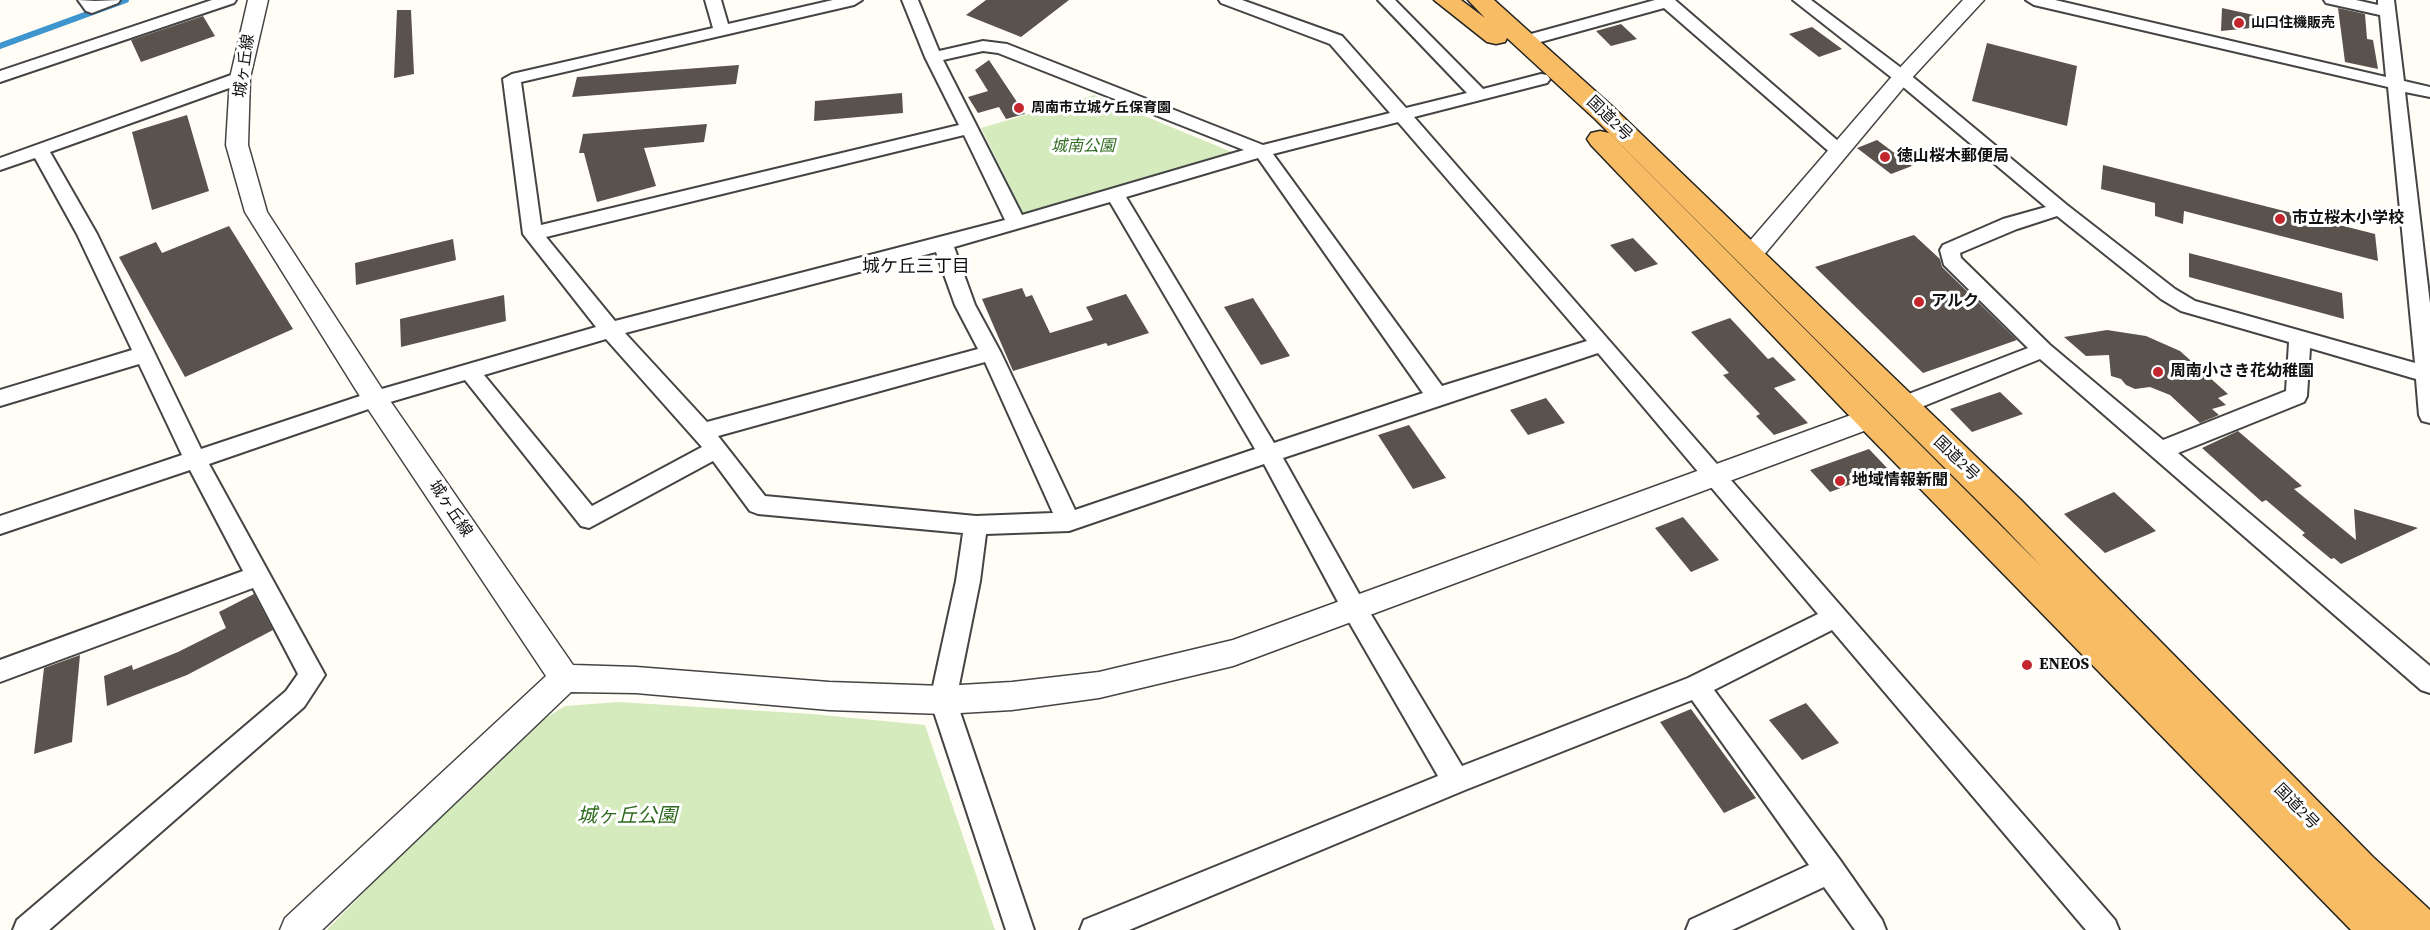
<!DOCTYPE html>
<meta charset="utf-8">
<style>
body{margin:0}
canvas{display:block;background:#fffdf5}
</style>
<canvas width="2430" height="930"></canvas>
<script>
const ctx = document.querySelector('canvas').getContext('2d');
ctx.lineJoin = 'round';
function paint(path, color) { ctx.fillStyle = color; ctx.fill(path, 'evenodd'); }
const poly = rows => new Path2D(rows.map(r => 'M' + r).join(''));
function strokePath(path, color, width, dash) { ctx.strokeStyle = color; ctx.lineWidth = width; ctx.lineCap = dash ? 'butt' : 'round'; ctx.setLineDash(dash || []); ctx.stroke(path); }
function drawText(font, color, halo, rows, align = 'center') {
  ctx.font = font + ' "Source Serif 4","Noto Sans JP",serif'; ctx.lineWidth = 6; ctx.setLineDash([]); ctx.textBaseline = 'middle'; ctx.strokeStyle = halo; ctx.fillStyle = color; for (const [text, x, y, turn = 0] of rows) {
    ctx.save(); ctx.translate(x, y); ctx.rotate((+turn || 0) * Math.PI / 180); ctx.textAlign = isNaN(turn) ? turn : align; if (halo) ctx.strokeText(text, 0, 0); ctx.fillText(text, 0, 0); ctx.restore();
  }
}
paint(poly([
 [1094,95,1234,153,1023,213,981,128],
 [618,702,812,714,925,725,995,930,327,930,521,733,565,706]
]), '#d5ebbd');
strokePath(poly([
 [0,46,126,0]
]), '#3f96cf', 6);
paint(poly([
 [986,0,1069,0,1021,37,966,15],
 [2222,8,2281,21,2281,25,2221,31],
 [2338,8,2365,14,2367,39,2373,40,2378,69,2345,62],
 [397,10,411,10,414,74,394,78],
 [203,16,215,36,141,62,131,40],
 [1621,24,1637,39,1611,46,1596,31],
 [1812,27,1842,49,1819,57,1789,34],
 [1987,43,2077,66,2067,126,1972,101],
 [989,60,1025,114,1006,119,999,107,978,113,968,97,988,91,975,70],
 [739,65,736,84,572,97,577,77],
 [902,93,903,113,814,121,815,101],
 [187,115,209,191,152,210,132,132],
 [707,124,704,142,644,148,656,186,597,202,584,153,579,153,583,134],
 [1877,140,1912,166,1891,174,1857,148],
 [2103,165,2375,234,2378,261,2184,211,2183,224,2155,216,2155,203,2101,189],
 [229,226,293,329,185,377,119,257,156,242,162,253],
 [1914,235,1940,259,1942,267,2017,340,1923,373,1815,267],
 [1633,238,1658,264,1635,272,1610,245],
 [453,239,456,260,356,285,355,263],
 [2189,253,2342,293,2344,319,2189,277],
 [1022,288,1026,297,1032,295,1050,333,1093,320,1086,307,1126,294,1149,333,1108,346,1106,343,1013,371,982,299],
 [504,295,506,321,401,347,400,319],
 [1253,298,1290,356,1261,365,1224,307],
 [1730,318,1768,359,1773,357,1796,380,1774,388,1808,423,1774,435,1756,416,1760,414,1723,375,1729,373,1691,332],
 [2107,330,2146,336,2180,351,2228,394,2218,398,2226,405,2212,409,2219,415,2200,423,2170,395,2150,387,2135,389,2126,385,2121,379,2111,376,2109,355,2086,356,2064,337],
 [2000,392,2023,414,1972,432,1950,409],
 [1546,398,1565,423,1528,435,1510,410],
 [1409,425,1446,478,1413,489,1378,435],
 [2238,431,2302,486,2294,489,2356,540,2354,509,2418,528,2341,564,2334,558,2331,559,2302,535,2305,533,2266,500,2262,502,2202,448],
 [1869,449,1889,470,1830,492,1810,470],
 [2114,492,2156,531,2105,553,2064,514],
 [1683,517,1719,560,1691,572,1655,528],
 [254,594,273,630,187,675,107,706,104,676,132,665,133,670,178,652,226,628,219,612],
 [80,655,72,742,34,754,44,668],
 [1806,703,1839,743,1802,760,1769,720],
 [1691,709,1756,798,1724,813,1660,722]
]), '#5a524d');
const minor = poly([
 [78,0,95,1,120,0,118,3,92,13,86,11,78,0],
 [212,0,236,0,234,3,0,82,0,71,212,0],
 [705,0,721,0,728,24,833,0,862,0,854,5,521,82,541,225,959,125,925,57,902,0,918,0,939,51,983,41,1007,44,1263,145,1390,113,1330,44,1221,3,1219,0,1242,0,1342,36,1406,108,1467,93,1378,0,1395,0,1483,89,1541,74,1547,75,1550,79,1547,83,1414,117,2115,920,2119,930,2086,930,1832,630,1714,690,1840,860,1882,920,1886,930,1855,930,1824,887,1732,930,1686,930,1690,920,1809,865,1692,700,1465,790,1129,930,1080,930,1084,920,1438,776,1345,615,1264,464,1069,531,986,534,980,581,956,700,1034,930,1006,930,930,700,956,581,963,533,758,514,750,511,713,461,589,528,581,526,465,380,380,405,209,464,325,675,304,707,49,930,13,930,17,920,286,691,298,674,253,588,0,682,0,660,243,571,190,470,0,534,0,516,182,455,139,364,0,406,0,390,132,350,77,234,35,158,0,170,0,158,234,74,246,74,249,78,246,82,50,152,97,234,201,449,375,391,596,327,523,234,503,79,512,74,713,28,705,0],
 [983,51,998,53,1244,150,1022,215,943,60,983,51],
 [1398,122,1587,341,1442,386,1273,154,1398,122],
 [964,135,1005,220,615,321,546,237,964,135],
 [1258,158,1423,393,1274,443,1126,197,1258,158],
 [1110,202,1255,449,1075,510,1001,353,975,305,954,247,1110,202],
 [936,252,955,305,978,349,707,422,625,333,936,252],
 [606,339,702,447,592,506,484,375,606,339],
 [1598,353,1818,614,1688,678,1462,766,1363,601,1283,458,1598,353],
 [985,362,1053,513,976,516,765,496,718,436,985,362],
 [1655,0,1675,0,1845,147,1848,151,1845,155,1833,155,1664,8,1526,46,1518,41,1520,37,1655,0],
 [1793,0,1811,0,1908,73,2067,205,2175,289,2195,301,2415,363,2388,87,2034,5,2026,0,2055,0,2386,77,2380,15,2326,3,2324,0,2356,0,2378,5,2378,0,2394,0,2404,81,2430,87,2430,97,2405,92,2430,304,2430,423,2422,421,2419,415,2416,379,2310,348,2307,396,2304,402,2178,453,2430,666,2430,693,2421,690,2040,359,1909,412,1901,414,1893,412,1890,406,1893,400,2028,348,1944,265,1940,250,1943,245,2003,219,2046,207,1896,81,1793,0],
 [2057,216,2161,299,2181,311,2289,342,2286,391,2163,440,2050,345,1961,258,1960,253,2017,229,2057,216]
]);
const tertiary = poly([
 [248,0,268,0,250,78,248,145,267,212,384,392,573,665,636,667,829,682,943,686,1012,682,1099,672,1233,640,1862,411,1871,408,1880,411,1884,418,1880,425,1233,666,1099,698,1012,710,943,714,829,710,636,693,571,692,322,930,280,930,285,918,546,676,366,406,245,212,226,145,230,78,248,0],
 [1963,0,1984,0,1909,81,1758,262,1750,264,1742,262,1738,256,1742,250,1895,73,1963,0]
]);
const trunk = poly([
 [1434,0,1461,0,1485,18,1468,0,1494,0,1613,107,2021,500,2373,857,2430,910,2430,930,2351,930,1860,427,1591,145,1587,139,1591,133,1600,131,1609,133,2041,566,1997,520,1595,119,1507,38,1505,42,1496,44,1487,42,1434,0]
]);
strokePath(minor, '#444', 4);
strokePath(tertiary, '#444', 3);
strokePath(trunk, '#222', 3);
paint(minor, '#fff');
paint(tertiary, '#fff');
paint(trunk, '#f7bc64');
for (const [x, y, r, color] of [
 [2239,23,6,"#c4262e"],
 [1019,108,6,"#c4262e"],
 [1885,157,6,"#c4262e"],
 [2280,219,6,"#c4262e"],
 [1919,302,6,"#c4262e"],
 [2158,372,6,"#c4262e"],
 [1840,481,6,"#c4262e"],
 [2027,665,6,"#c4262e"]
]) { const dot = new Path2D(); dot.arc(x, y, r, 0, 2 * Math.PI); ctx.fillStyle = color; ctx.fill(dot); strokePath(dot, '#fff', 2); }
drawText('bold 14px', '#111', '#fff', [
 ["山口住機販売",2251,23],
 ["周南市立城ケ丘保育園",1031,108]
], 'left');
drawText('16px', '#111', '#fff', [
 ["城ヶ丘線",245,66,-82],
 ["国道2号",1609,119,44],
 ["国道2号",1956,459,44],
 ["城ヶ丘線",450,509,56],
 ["国道2号",2296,807,46]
]);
drawText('italic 16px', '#2f6b1f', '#fff', [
 ["城南公園",1083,147]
]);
drawText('bold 16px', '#111', '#fff', [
 ["徳山桜木郵便局",1897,157],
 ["市立桜木小学校",2292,219],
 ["アルク",1931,302],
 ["周南小さき花幼稚園",2170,372],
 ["地域情報新聞",1852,481],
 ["ENEOS",2039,665]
], 'left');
drawText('18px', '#111', '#fff', [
 ["城ケ丘三丁目",916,267]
]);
drawText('italic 20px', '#2f6b1f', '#fff', [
 ["城ヶ丘公園",627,817]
]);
</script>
